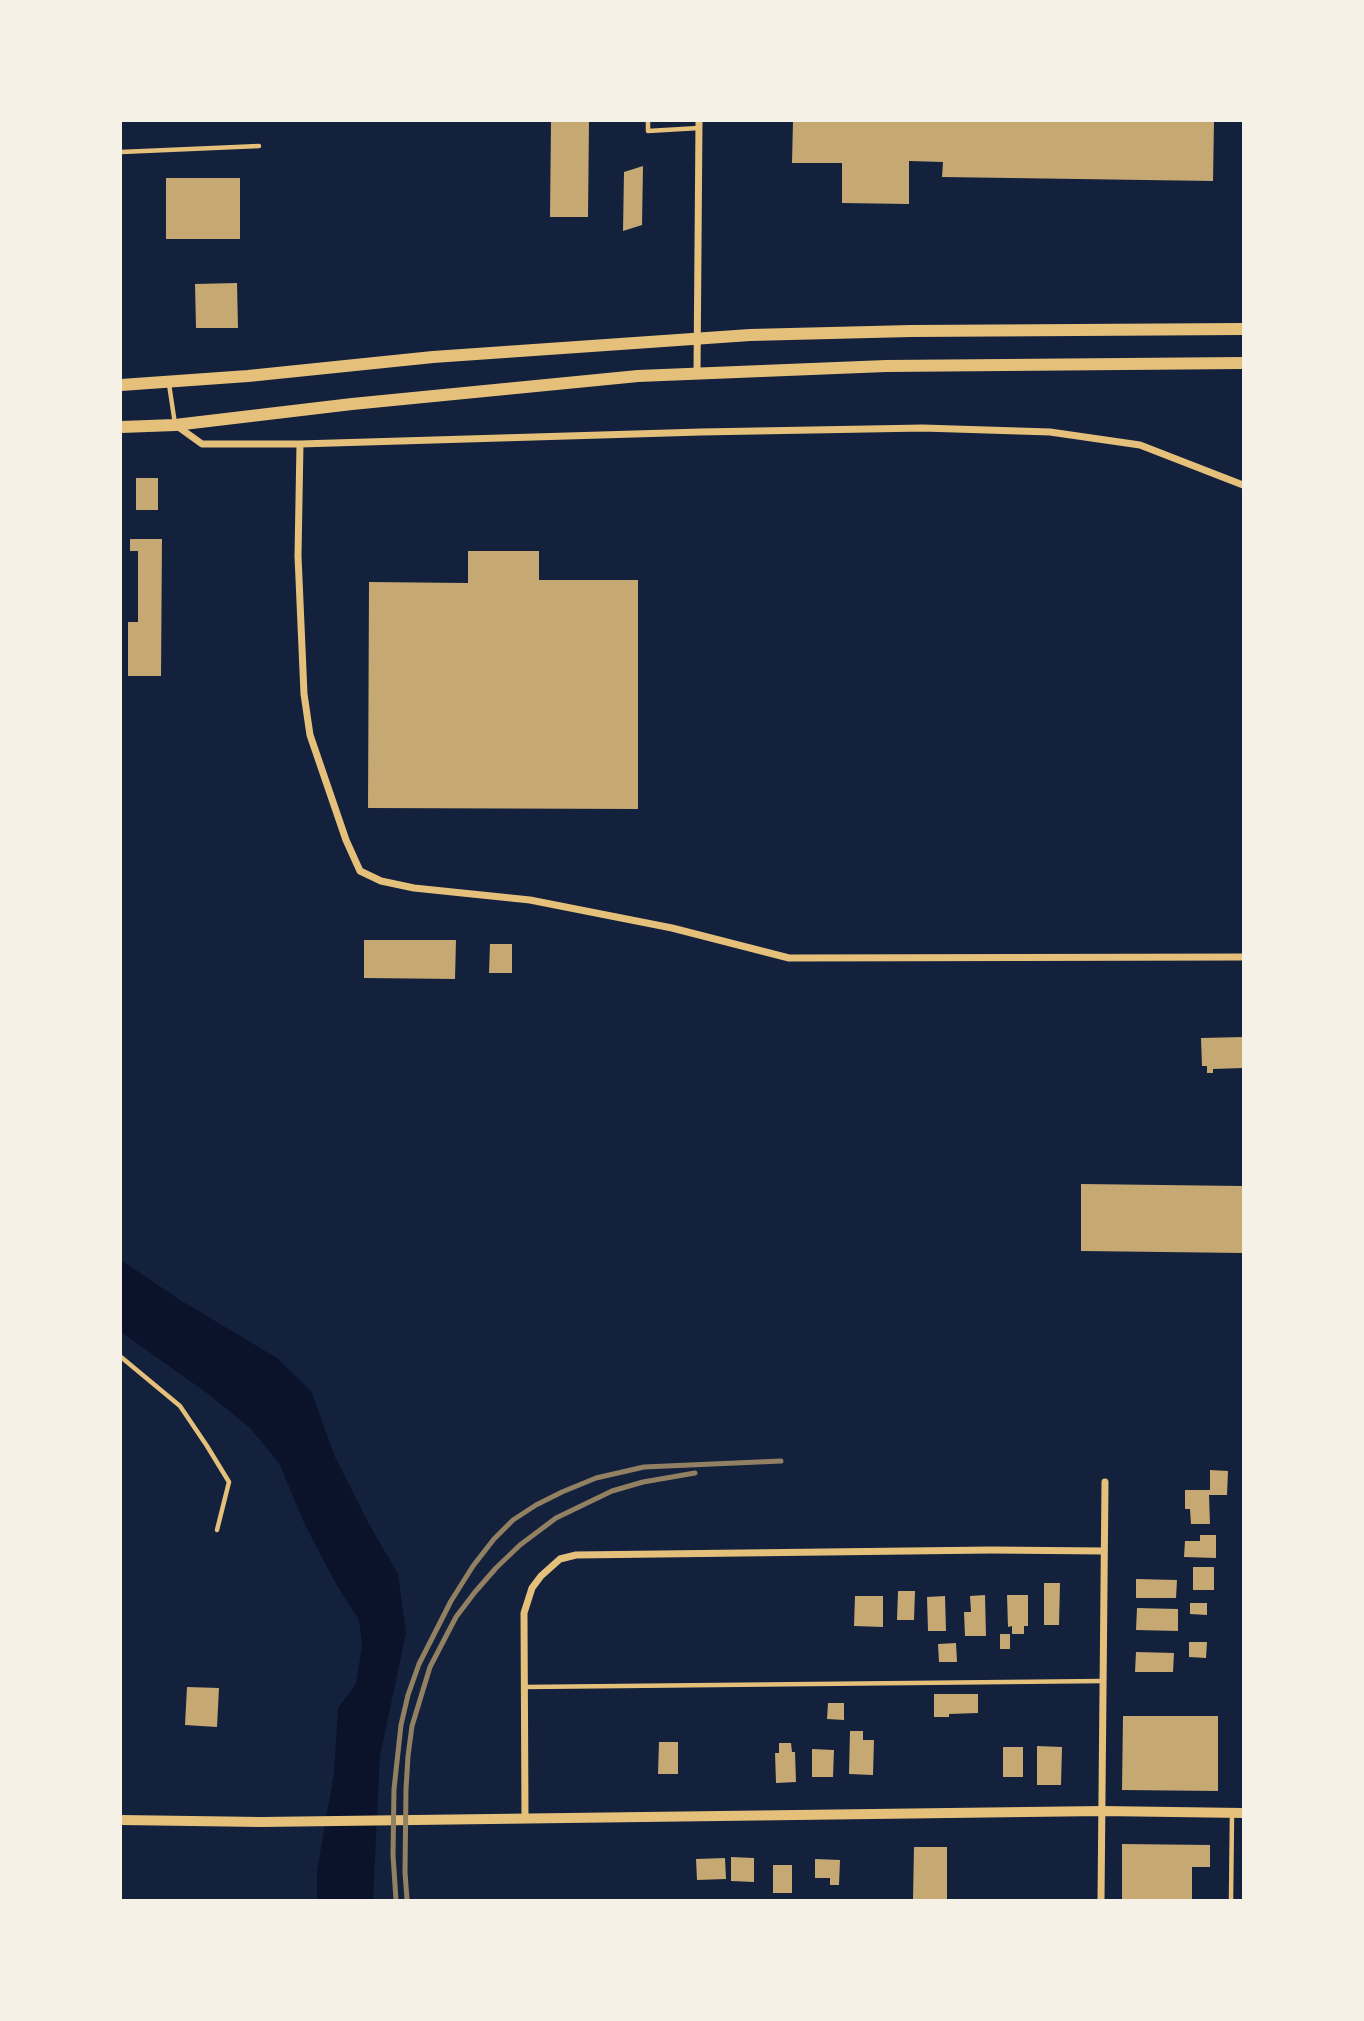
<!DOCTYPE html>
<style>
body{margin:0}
#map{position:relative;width:1364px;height:2021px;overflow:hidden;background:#14213d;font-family:Montserrat,sans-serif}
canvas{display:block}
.frame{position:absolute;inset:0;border:122px solid #f6f1e7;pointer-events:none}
</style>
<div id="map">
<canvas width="1364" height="2021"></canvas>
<div class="frame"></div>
</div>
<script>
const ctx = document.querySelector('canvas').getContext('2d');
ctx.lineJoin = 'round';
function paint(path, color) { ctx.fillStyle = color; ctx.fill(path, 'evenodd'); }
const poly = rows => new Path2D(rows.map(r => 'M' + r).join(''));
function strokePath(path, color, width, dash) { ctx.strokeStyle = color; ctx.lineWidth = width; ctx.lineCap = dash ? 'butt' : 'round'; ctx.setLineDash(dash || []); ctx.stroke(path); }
paint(poly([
 [121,1260,180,1300,277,1358,311,1391,335,1457,369,1524,398,1574,406,1633,380,1756,373,1900,317,1900,317,1871,334,1773,338,1708,356,1684,362,1645,359,1620,336,1584,305,1525,279,1463,250,1428,207,1393,121,1332]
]), '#0b132b');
paint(poly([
 [551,121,589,121,588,217,550,217],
 [793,121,1214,121,1213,181,942,177,943,162,909,161,909,204,842,203,842,163,792,163],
 [643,166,642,225,623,231,624,172],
 [166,178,240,178,240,239,166,239],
 [237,283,238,328,196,328,195,284],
 [136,478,158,478,158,510,136,510],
 [130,539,162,539,161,676,128,676,128,622,138,622,138,551,130,551],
 [468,551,539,551,539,580,638,580,638,809,368,808,369,582,468,583],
 [364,940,456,940,455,979,364,978],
 [490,944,512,944,512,973,489,973],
 [1243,1037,1243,1068,1213,1069,1213,1073,1207,1073,1207,1066,1202,1066,1201,1038],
 [1081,1184,1243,1186,1243,1253,1081,1251],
 [1210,1470,1228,1471,1227,1495,1209,1495,1210,1524,1191,1524,1190,1509,1185,1509,1185,1490,1210,1490],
 [1200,1535,1216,1535,1216,1558,1184,1557,1185,1541,1200,1541],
 [1193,1567,1214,1567,1214,1590,1193,1590],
 [1136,1579,1177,1580,1176,1598,1136,1598],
 [1044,1583,1060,1583,1059,1625,1044,1625],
 [898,1591,915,1591,914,1620,897,1620],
 [985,1595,986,1636,965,1636,964,1612,971,1612,970,1596],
 [1007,1595,1028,1595,1028,1626,1024,1626,1024,1634,1012,1634,1012,1626,1008,1627],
 [855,1596,883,1596,883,1627,854,1626],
 [945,1596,946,1631,928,1631,927,1597],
 [1190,1603,1207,1603,1207,1615,1190,1614],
 [1137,1608,1178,1609,1178,1631,1136,1630],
 [1000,1634,1010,1634,1010,1649,1000,1649],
 [1189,1642,1207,1642,1206,1658,1189,1657],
 [956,1643,957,1662,939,1662,938,1644],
 [1136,1652,1174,1653,1173,1672,1135,1672],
 [187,1687,219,1688,217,1727,185,1725],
 [934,1694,978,1694,978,1713,949,1714,949,1717,934,1717],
 [828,1703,844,1703,844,1720,827,1719],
 [1123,1716,1218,1716,1218,1791,1122,1790],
 [850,1731,863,1731,863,1740,874,1740,873,1775,849,1774],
 [659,1742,678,1742,678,1774,658,1774],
 [779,1743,791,1743,792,1752,795,1752,796,1782,776,1783,775,1753,779,1753],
 [1037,1746,1062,1747,1061,1785,1037,1785],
 [1003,1747,1023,1747,1023,1777,1003,1777],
 [812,1749,834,1750,833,1777,812,1777],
 [1122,1844,1210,1845,1210,1867,1192,1867,1192,1900,1122,1900],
 [914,1847,947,1847,947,1900,913,1900],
 [731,1857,754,1858,754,1882,731,1881],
 [725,1858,726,1879,697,1880,696,1859],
 [815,1859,840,1860,839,1885,830,1885,830,1878,815,1878],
 [773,1865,792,1865,792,1893,773,1893]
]), '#c6a872');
strokePath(poly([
 [648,121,648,131,699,128],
 [121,152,259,146],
 [169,384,175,424],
 [121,1357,180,1406,207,1446,229,1482,217,1530],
 [525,1687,1103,1681],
 [1231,1900,1232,1814]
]), '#e5c07b', 4.5);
strokePath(poly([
 [697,373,699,121],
 [177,426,202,444,300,444,701,432,923,428,1050,432,1140,445,1243,485],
 [300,444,298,556,304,694,310,735,346,840,360,871,381,881,414,888,530,900,672,928,789,958,1243,957],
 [525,1819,524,1613,532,1588,541,1576,560,1559,576,1555,991,1550,1104,1551],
 [1101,1900,1105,1482]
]), '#e5c07b', 7);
strokePath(poly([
 [121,1820,261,1822,1102,1811,1243,1813]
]), '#e5c07b', 10);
strokePath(poly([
 [121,385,248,376,433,357,750,335,911,331,1243,329],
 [121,427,175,425,352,404,638,376,886,366,1243,363]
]), '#e5c07b', 12);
strokePath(poly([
 [396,1900,393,1855,394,1789,401,1725,408,1695,419,1664,451,1601,473,1566,494,1539,513,1520,536,1505,562,1492,596,1478,644,1467,781,1461],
 [407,1900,405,1872,406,1789,408,1756,412,1726,430,1667,456,1617,475,1592,496,1568,520,1545,556,1518,612,1491,643,1482,695,1473]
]), '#918062', 5);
</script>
